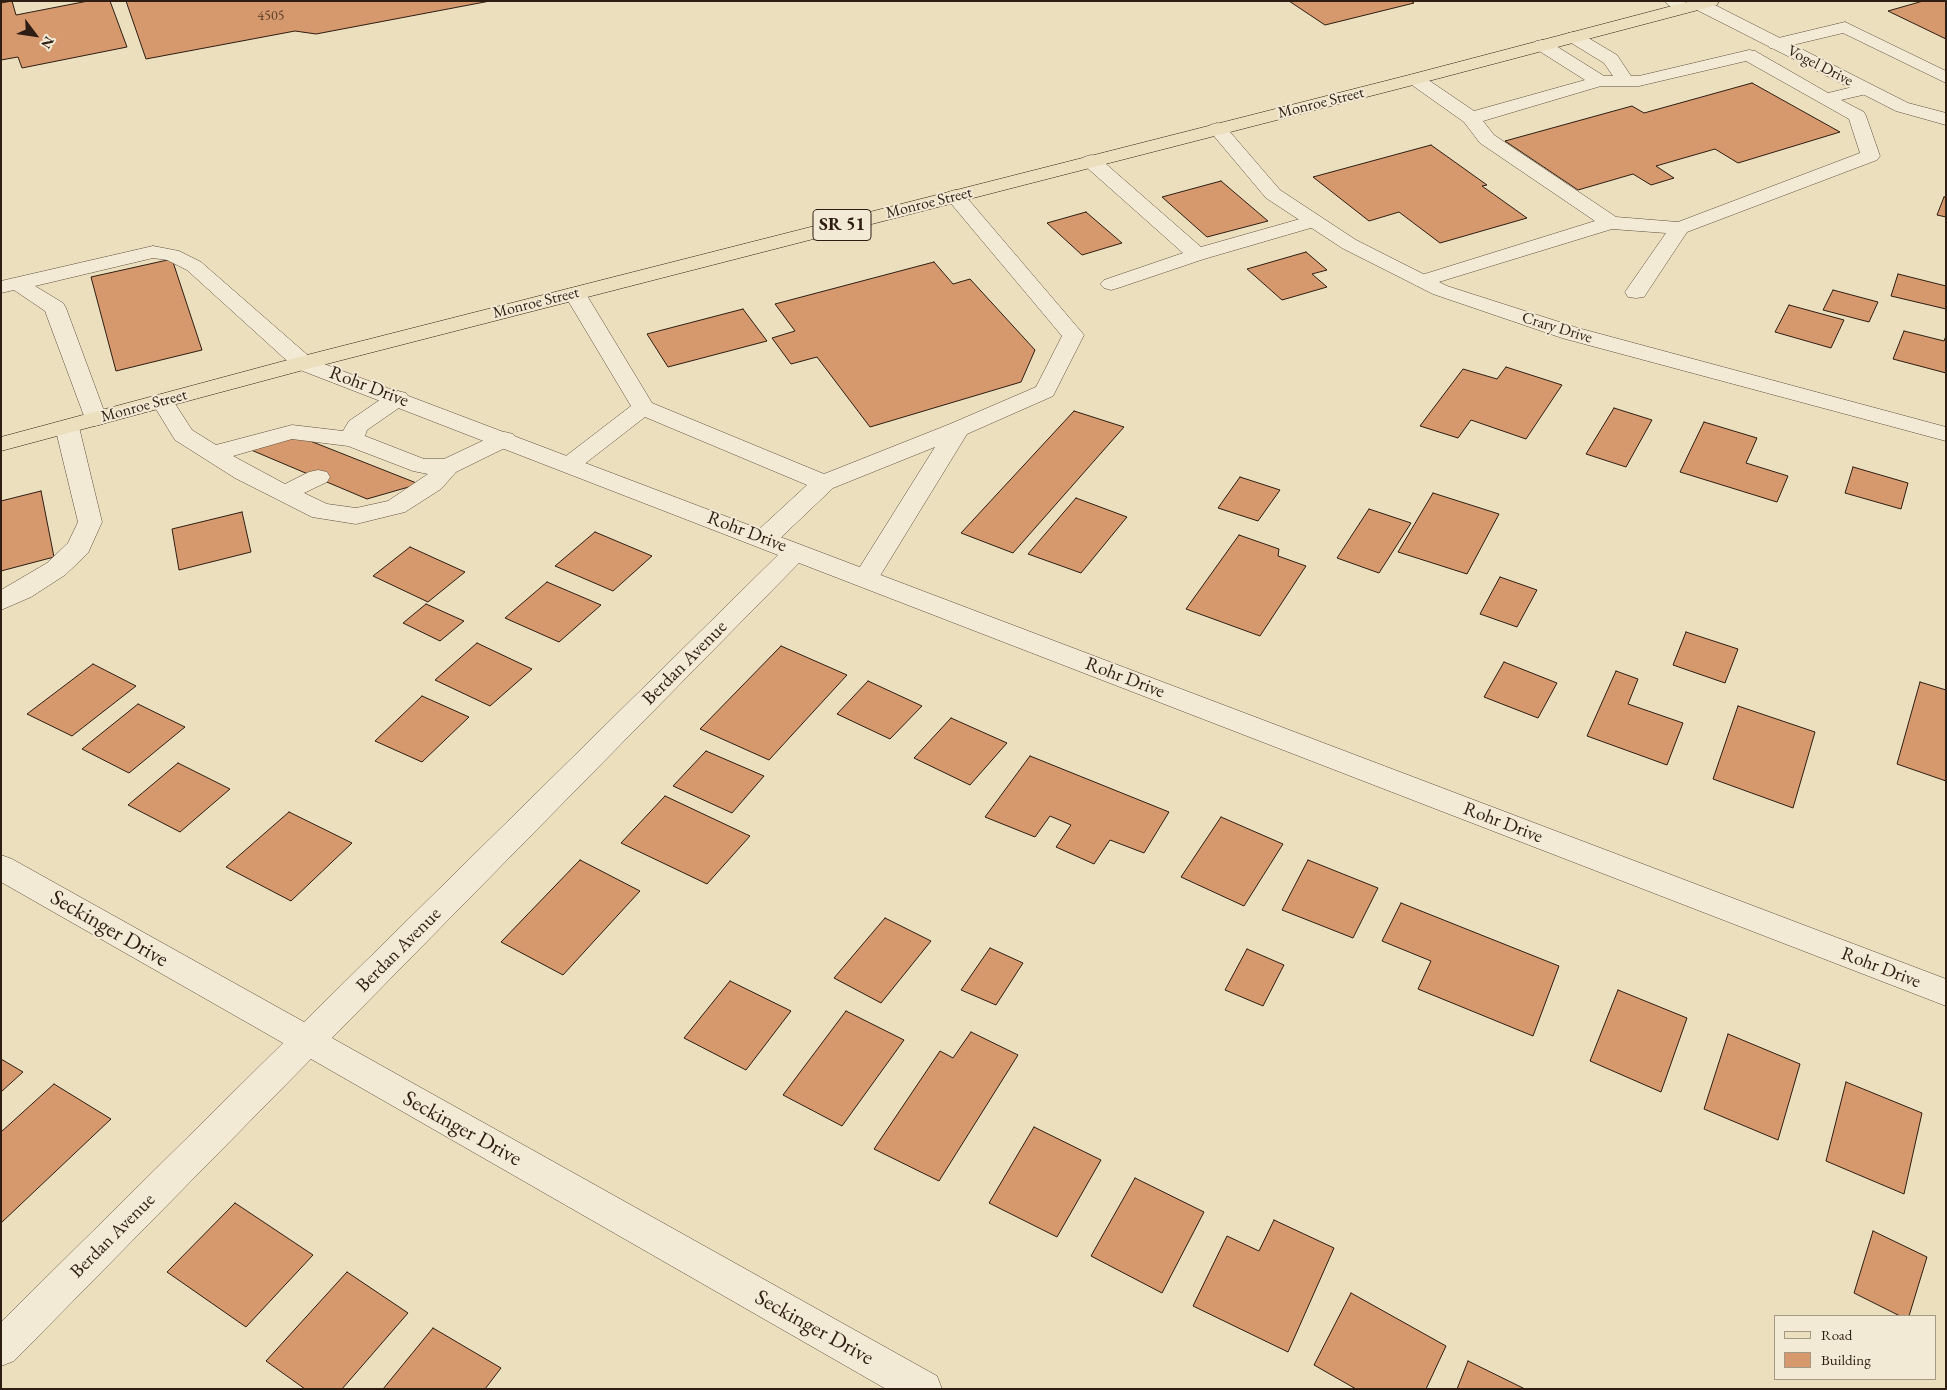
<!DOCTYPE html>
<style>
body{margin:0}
#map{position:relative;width:1947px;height:1390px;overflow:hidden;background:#ecdfbe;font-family:"EB Garamond",serif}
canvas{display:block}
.frame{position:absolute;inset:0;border:2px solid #2d1d12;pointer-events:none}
.legend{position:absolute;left:1774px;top:1315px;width:162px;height:65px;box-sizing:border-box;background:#f3ead5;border:1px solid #a49887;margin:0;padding:6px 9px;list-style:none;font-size:15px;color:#2d1d12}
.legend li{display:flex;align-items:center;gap:10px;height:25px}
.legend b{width:25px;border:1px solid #a49887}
.north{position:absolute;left:10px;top:10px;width:50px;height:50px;-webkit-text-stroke:4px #f3ead5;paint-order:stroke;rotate:121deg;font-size:14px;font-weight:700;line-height:20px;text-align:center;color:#2d1d12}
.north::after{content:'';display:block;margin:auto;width:18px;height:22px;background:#2d1d12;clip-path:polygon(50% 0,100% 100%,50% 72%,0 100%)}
</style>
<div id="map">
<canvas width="1947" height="1390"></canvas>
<div class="frame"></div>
<ul class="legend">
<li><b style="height:6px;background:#ecdfbe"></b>Road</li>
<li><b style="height:14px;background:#d6986d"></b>Building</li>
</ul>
<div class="north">N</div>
</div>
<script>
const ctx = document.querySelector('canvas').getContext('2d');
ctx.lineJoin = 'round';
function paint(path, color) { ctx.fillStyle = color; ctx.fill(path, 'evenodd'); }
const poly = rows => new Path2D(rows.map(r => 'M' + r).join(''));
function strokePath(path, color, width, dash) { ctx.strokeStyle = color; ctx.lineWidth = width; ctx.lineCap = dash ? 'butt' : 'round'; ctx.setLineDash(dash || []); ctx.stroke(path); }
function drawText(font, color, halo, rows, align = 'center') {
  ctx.font = font + ' "EB Garamond",serif'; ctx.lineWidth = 4; ctx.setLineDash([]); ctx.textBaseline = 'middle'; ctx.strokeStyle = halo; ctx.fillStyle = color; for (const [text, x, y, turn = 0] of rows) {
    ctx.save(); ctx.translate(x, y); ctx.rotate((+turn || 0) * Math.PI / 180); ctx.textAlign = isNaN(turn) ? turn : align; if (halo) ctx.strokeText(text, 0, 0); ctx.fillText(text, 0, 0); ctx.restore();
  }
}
const building = poly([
 [12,1,16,15,88,1,110,1,127,47,22,68,18,57,1,60,1,3,12,1],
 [126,1,490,1,316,34,295,31,146,59,126,1],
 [1289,1,1411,1,1414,3,1325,25,1289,1],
 [1923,1,1946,1,1946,39,1888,11,1923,1],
 [1752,83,1840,132,1738,163,1715,149,1656,166,1674,178,1651,185,1633,174,1578,190,1505,141,1632,106,1644,113,1752,83],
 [1431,145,1487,185,1482,186,1527,218,1440,243,1399,212,1369,221,1313,177,1431,145],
 [1221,181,1268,221,1207,237,1162,197,1221,181],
 [1944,197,1946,197,1946,217,1937,215,1944,197],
 [1086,212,1122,243,1082,255,1047,223,1086,212],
 [1306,252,1327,270,1312,274,1327,287,1282,300,1247,269,1306,252],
 [172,259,202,350,116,371,91,277,172,259],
 [934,262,953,284,970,279,1035,350,1021,382,870,427,817,357,791,364,772,338,795,331,775,304,934,262],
 [1898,274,1946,286,1946,309,1891,296,1898,274],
 [1833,290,1878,302,1869,322,1823,310,1833,290],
 [1789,305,1844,320,1831,348,1775,332,1789,305],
 [743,309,767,341,668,367,647,334,743,309],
 [1904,331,1944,341,1946,336,1946,373,1893,359,1904,331],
 [1506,367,1562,385,1526,439,1471,420,1458,438,1420,426,1463,369,1497,379,1506,367],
 [1614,408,1652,420,1626,467,1586,454,1614,408],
 [1074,411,1124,427,1013,553,961,533,1074,411],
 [1704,422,1757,438,1746,463,1788,476,1777,502,1680,472,1704,422],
 [295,435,419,484,367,499,244,447,295,435],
 [1853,467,1908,483,1901,509,1845,493,1853,467],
 [1240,477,1280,490,1258,521,1218,508,1240,477],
 [41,491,54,557,1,571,1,501,41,491],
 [1433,493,1499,514,1467,574,1398,552,1433,493],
 [1076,498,1127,517,1081,573,1028,554,1076,498],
 [1369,509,1411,523,1379,573,1337,558,1369,509],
 [242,512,251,552,179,570,172,529,242,512],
 [595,532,652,556,613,591,555,566,595,532],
 [1239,535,1279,549,1278,556,1306,566,1260,636,1186,609,1239,535],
 [410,547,465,572,428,602,373,576,410,547],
 [1500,577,1537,590,1517,627,1480,614,1500,577],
 [547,582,601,605,559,642,505,618,547,582],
 [426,604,464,621,440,641,403,623,426,604],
 [1686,632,1738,649,1725,683,1673,665,1686,632],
 [477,643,532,669,490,706,435,680,477,643],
 [781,646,847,675,769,760,700,729,781,646],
 [1504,662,1557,683,1538,718,1484,697,1504,662],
 [93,664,136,686,72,736,27,714,93,664],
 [1616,671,1638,679,1628,704,1683,723,1667,765,1587,736,1616,671],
 [868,681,922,706,890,739,837,714,868,681],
 [1920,682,1946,690,1946,781,1897,764,1920,682],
 [422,696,469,717,422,762,375,741,422,696],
 [138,704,185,727,129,773,82,749,138,704],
 [1738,706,1815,732,1793,808,1713,779,1738,706],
 [951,718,1007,743,970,785,914,758,951,718],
 [706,751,764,776,732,813,673,786,706,751],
 [1030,756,1169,812,1144,853,1110,840,1094,864,1056,847,1071,825,1050,816,1035,837,985,817,1030,756],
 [178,763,230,789,180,832,128,805,178,763],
 [665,796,750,836,707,884,621,843,665,796],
 [289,812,352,843,291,901,226,867,289,812],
 [1221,817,1283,844,1244,906,1181,877,1221,817],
 [580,860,640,891,563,975,501,942,580,860],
 [1308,860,1378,888,1353,938,1282,910,1308,860],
 [1401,903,1559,966,1533,1036,1418,989,1431,961,1382,941,1401,903],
 [885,918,931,941,881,1003,834,978,885,918],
 [990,948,1023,963,996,1005,961,990,990,948],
 [1247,949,1284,965,1263,1006,1225,990,1247,949],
 [730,981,791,1011,746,1070,684,1038,730,981],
 [1618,990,1687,1018,1661,1092,1590,1061,1618,990],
 [846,1011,904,1040,842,1126,783,1095,846,1011],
 [971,1032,1018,1055,939,1181,874,1149,940,1051,953,1058,971,1032],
 [1728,1034,1800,1064,1778,1140,1704,1109,1728,1034],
 [1,1059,23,1072,1,1092,1,1059],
 [1846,1082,1922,1113,1904,1194,1826,1161,1846,1082],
 [54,1084,111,1119,1,1223,1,1132,54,1084],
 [1034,1127,1101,1160,1057,1237,989,1203,1034,1127],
 [1135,1178,1204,1212,1162,1293,1091,1256,1135,1178],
 [235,1203,313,1255,246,1327,167,1272,235,1203],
 [1274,1220,1334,1248,1288,1352,1193,1306,1227,1236,1259,1251,1274,1220],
 [1873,1231,1927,1257,1909,1316,1900,1316,1854,1293,1873,1231],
 [347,1272,408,1313,342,1389,305,1389,266,1361,347,1272],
 [1351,1293,1446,1346,1426,1389,1356,1389,1314,1365,1351,1293],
 [433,1328,501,1368,485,1389,383,1389,433,1328],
 [1468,1361,1525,1389,1457,1389,1468,1361]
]);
paint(building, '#d6986d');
strokePath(building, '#2d1d12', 1);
const lane = poly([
 [1664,1,1684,1,1691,8,1689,12,1683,13,1677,12,1664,1],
 [1845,22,1946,71,1946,83,1843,33,1776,49,1770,48,1767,44,1770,40,1845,22],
 [1574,32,1580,33,1617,55,1631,76,1639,76,1749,50,1755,51,1828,93,1865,84,1871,85,1874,89,1871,93,1841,100,1864,112,1866,116,1880,156,1877,160,1687,232,1644,297,1636,298,1628,297,1625,292,1666,233,1612,229,1429,285,1422,287,1415,285,1411,281,1415,277,1595,221,1480,143,1464,122,1409,83,1406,79,1409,75,1415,74,1421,75,1474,111,1585,80,1536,49,1533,45,1536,41,1542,40,1548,41,1604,76,1613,76,1604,63,1568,41,1565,37,1568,33,1574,32],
 [1746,61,1849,119,1860,153,1678,222,1616,217,1494,135,1483,121,1601,86,1639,86,1746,61],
 [1091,155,1098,157,1201,247,1314,215,1321,217,1324,221,1321,225,1204,259,1118,288,1111,290,1104,288,1100,284,1104,280,1183,253,1084,165,1081,161,1084,157,1091,155],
 [955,190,962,192,1084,335,1053,396,967,434,875,584,866,586,857,584,853,578,935,447,833,488,773,545,764,547,755,545,751,539,755,533,807,485,645,417,578,469,570,471,562,469,558,464,562,459,631,406,564,294,567,289,575,288,583,289,586,294,652,403,824,474,950,424,1036,387,1062,336,948,200,945,196,948,192,955,190],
 [153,246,179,251,201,262,311,358,314,363,311,368,303,370,295,368,187,270,167,260,153,258,35,286,63,303,66,308,107,419,103,424,95,426,87,424,45,311,14,290,1,293,1,281,153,246],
 [398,391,406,393,409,398,406,403,367,430,365,436,424,459,444,459,497,434,505,432,513,434,517,439,513,444,456,472,441,489,405,512,356,524,312,517,235,478,175,440,151,401,154,396,162,394,170,396,192,430,216,445,292,425,343,431,349,421,390,393,398,391],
 [292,439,348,446,413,471,428,474,388,501,356,508,327,504,304,493,327,482,330,477,327,472,318,470,309,472,285,484,233,456,292,439],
 [67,420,75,422,79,427,102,522,88,553,65,575,31,597,1,610,1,590,47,563,68,543,78,522,55,427,59,422,67,420]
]);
const street = poly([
 [1693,1,1707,1,1908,103,1946,113,1946,125,1896,111,1693,8,1691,4,1693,1],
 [1217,123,1224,125,1280,190,1356,240,1447,286,1578,328,1946,427,1946,441,1562,338,1433,294,1342,248,1266,198,1208,129,1210,125,1217,123],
 [303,356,1946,979,1946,1006,799,563,332,1038,937,1376,942,1389,886,1389,311,1059,14,1361,1,1366,1,1322,283,1043,1,882,1,855,12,859,304,1022,778,555,295,368,292,363,295,358,303,356]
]);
const primary = poly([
 [1691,1,1719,1,1717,5,1421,83,311,368,1,451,1,437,295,358,1409,75,1691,1]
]);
strokePath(lane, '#5d4e3d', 1);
strokePath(street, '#5d4e3d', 1);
strokePath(primary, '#2d1d12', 1);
paint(lane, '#f3ead5');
paint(street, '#f3ead5');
paint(primary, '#ecdfbe');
drawText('14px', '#573c29', null, [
 ["4505",271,16]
]);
drawText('16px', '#2d1d12', '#f3ead5', [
 ["Vogel Drive",1820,66,27],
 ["Monroe Street",1321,103,-14],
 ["Monroe Street",929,203,-14],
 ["Monroe Street",536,303,-14],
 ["Crary Drive",1557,328,17],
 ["Monroe Street",144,406,-15]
]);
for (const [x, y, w] of [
 [842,225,58]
]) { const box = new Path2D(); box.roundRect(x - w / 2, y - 15.5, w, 31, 4); ctx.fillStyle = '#f3ead5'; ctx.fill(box); strokePath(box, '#2d1d12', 1); }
drawText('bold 18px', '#2d1d12', null, [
 ["SR 51",842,225]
]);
drawText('19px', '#2d1d12', '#f3ead5', [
 ["Rohr Drive",369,387,21],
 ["Rohr Drive",747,532,21],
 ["Berdan Avenue",685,663,-45],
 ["Rohr Drive",1125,678,21],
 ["Rohr Drive",1503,823,21],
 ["Berdan Avenue",399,950,-45],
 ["Rohr Drive",1881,968,21],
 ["Berdan Avenue",113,1236,-45]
]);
drawText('22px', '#2d1d12', '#f3ead5', [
 ["Seckinger Drive",109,929,30],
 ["Seckinger Drive",462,1129,29],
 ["Seckinger Drive",814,1328,29]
]);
</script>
